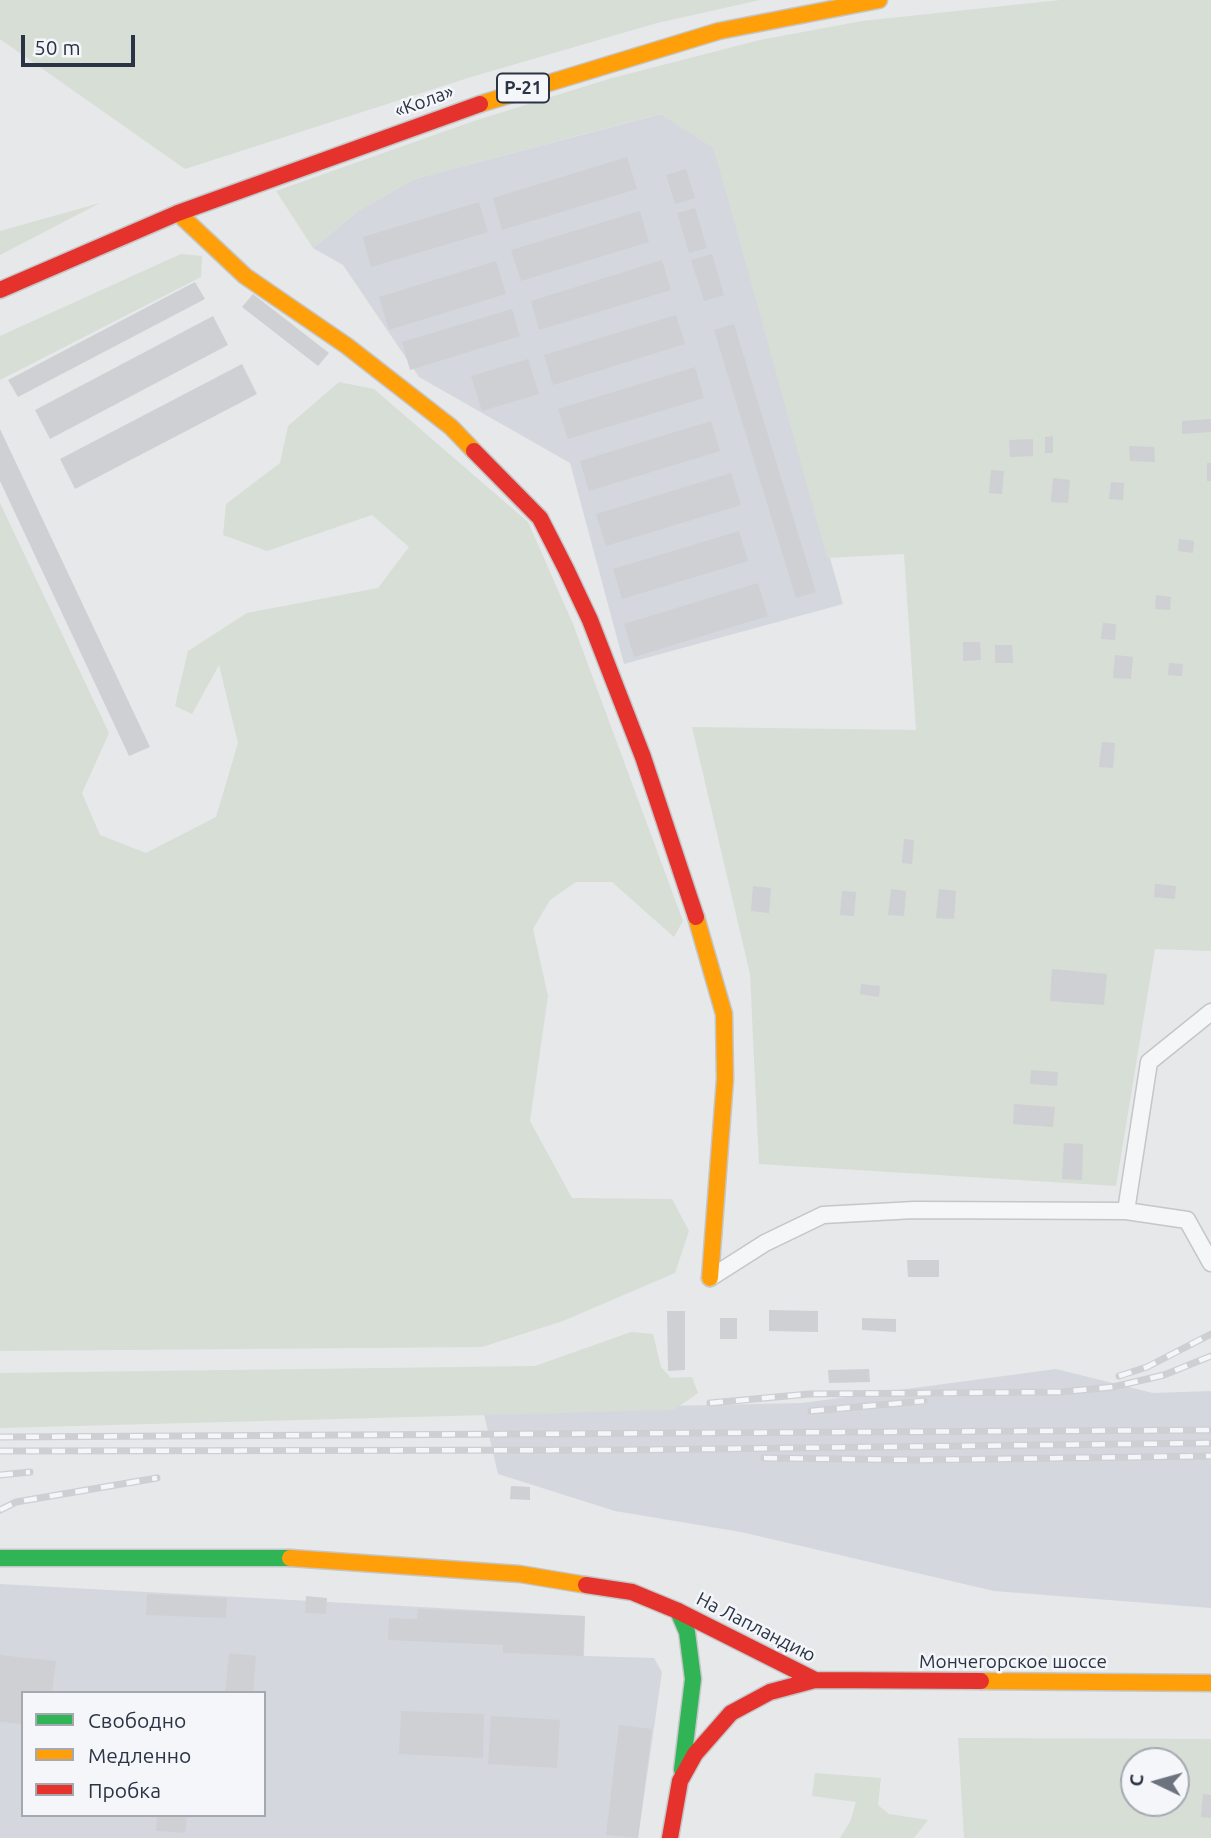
<!DOCTYPE html>
<meta charset="utf-8">
<style>
body{margin:0}
#map{position:relative;width:1211px;height:1838px;overflow:hidden;background:#e6e8ea;font-family:Ubuntu,sans-serif}
canvas{display:block}
.legend{position:absolute;left:21px;top:1691px;width:245px;height:126px;box-sizing:border-box;background:#f4f6f9;border:2px solid #a4a8b1;margin:0;padding:9px 12px;list-style:none;font-size:21px;color:#2b3445}
.legend li{display:flex;align-items:center;gap:14px;height:35px}
.legend b{width:35px;border:2px solid #a4a8b1}
.north{position:absolute;left:1120px;top:1747px;width:70px;height:70px;box-sizing:border-box;background:#f4f6f9;border:2px solid #a4a8b1;border-radius:50%;rotate:275deg;font-size:19px;font-weight:700;line-height:28px;text-align:center;color:#2b3445}
.north::after{content:'';display:block;margin:auto;width:24px;height:32px;background:#6c737f;clip-path:polygon(50% 0,100% 100%,50% 72%,0 100%)}
.scale{position:absolute;left:21px;top:35px;width:114px;height:32px;box-sizing:border-box;border:4px solid #2b3445;border-top:0;padding-left:9px;font-size:21px;line-height:24px;white-space:nowrap;color:#2b3445;-webkit-text-stroke:5px #f4f6f9;paint-order:stroke}
</style>
<div id="map">
<canvas width="1211" height="1838"></canvas>
<ul class="legend">
<li><b style="height:9px;background:#30b455"></b>Свободно</li>
<li><b style="height:9px;background:#ff9f0a"></b>Медленно</li>
<li><b style="height:9px;background:#e5322d"></b>Пробка</li>
</ul>
<div class="north">С</div>
<div class="scale">50 m</div>
</div>
<script>
const ctx = document.querySelector('canvas').getContext('2d');
ctx.lineJoin = 'round';
function paint(path, color) { ctx.fillStyle = color; ctx.fill(path, 'evenodd'); }
const poly = rows => new Path2D(rows.map(r => 'M' + r).join(''));
function strokePath(path, color, width, dash) { ctx.strokeStyle = color; ctx.lineWidth = width; ctx.lineCap = dash ? 'butt' : 'round'; ctx.setLineDash(dash || []); ctx.stroke(path); }
function drawText(font, color, halo, rows, align = 'center') {
  ctx.font = font + ' Ubuntu,sans-serif'; ctx.lineWidth = 5; ctx.setLineDash([]); ctx.textBaseline = 'middle'; ctx.strokeStyle = halo; ctx.fillStyle = color; for (const [text, x, y, turn = 0] of rows) {
    ctx.save(); ctx.translate(x, y); ctx.rotate((+turn || 0) * Math.PI / 180); ctx.textAlign = isNaN(turn) ? turn : align; if (halo) ctx.strokeText(text, 0, 0); ctx.fillText(text, 0, 0); ctx.restore();
  }
}
paint(poly([
 [661,114,714,148,843,604,624,664,570,463,419,377,343,265,313,248,358,211,414,179],
 [1056,1369,1153,1393,1211,1391,1211,1608,994,1591,741,1532,615,1511,498,1474,483,1410,802,1403],
 [0,1584,585,1616,584,1656,654,1658,662,1672,638,1838,0,1838],
 [23,1693,264,1693,264,1815,23,1815]
]), '#d4d7dd');
paint(poly([
 [0,0,760,0,657,23,471,77,185,169,0,39],
 [1060,0,1211,0,1211,951,1155,949,1116,1186,759,1164,750,974,692,727,916,730,904,554,827,558,714,148,660,114,414,179,358,211,313,248,276,191,474,121,612,78,760,40,862,21],
 [100,203,0,255,0,231],
 [181,254,202,256,201,277,0,380,0,336],
 [339,382,374,389,528,522,573,624,683,921,674,937,612,882,576,882,550,900,533,929,548,996,530,1121,572,1198,672,1199,689,1231,675,1273,563,1321,482,1347,0,1351,0,503,109,733,82,793,100,835,146,853,216,817,238,743,219,665,192,714,175,706,188,651,247,613,378,588,409,547,372,515,267,551,223,535,226,504,280,463,288,426],
 [631,1332,653,1334,661,1367,671,1378,692,1377,698,1393,674,1410,0,1428,0,1373,535,1366],
 [958,1738,1211,1739,1211,1838,964,1838],
 [1134,1761,1176,1761,1176,1803,1134,1803],
 [815,1773,881,1778,878,1805,889,1814,928,1820,914,1838,840,1838,850,1822,856,1802,812,1796]
]), '#d6ded6');
paint(poly([
 [627,157,637,189,502,230,493,198],
 [686,169,695,198,675,204,666,175],
 [479,202,488,232,371,267,363,237],
 [695,208,707,248,689,253,677,213],
 [640,211,649,242,521,281,511,250],
 [712,254,724,295,704,301,691,260],
 [662,260,671,290,539,330,531,301],
 [496,261,506,294,389,330,379,297],
 [195,282,205,299,18,397,8,380],
 [253,294,329,353,318,366,242,307],
 [512,309,520,336,410,370,402,342],
 [676,315,685,344,553,385,544,355],
 [213,316,228,345,50,439,35,410],
 [734,324,816,592,796,598,714,330],
 [528,359,539,394,482,411,471,376],
 [242,364,257,394,75,489,60,459],
 [695,367,704,398,568,439,558,409],
 [1211,419,1211,432,1182,434,1182,421],
 [711,421,720,451,589,491,580,461],
 [0,429,150,747,129,756,0,481],
 [1053,436,1053,453,1045,453,1045,437],
 [1033,439,1033,456,1010,457,1009,440],
 [1129,446,1154,447,1155,462,1130,461],
 [1207,463,1211,463,1211,481,1207,481],
 [991,470,1004,471,1002,494,989,493],
 [731,473,741,505,606,546,596,514],
 [1053,478,1070,480,1068,503,1051,502],
 [1111,482,1124,483,1123,500,1109,499],
 [739,531,748,561,622,599,613,569],
 [1179,539,1194,541,1193,553,1178,551],
 [758,583,768,616,634,657,624,624],
 [1156,595,1171,597,1170,610,1155,609],
 [1103,623,1116,624,1115,640,1101,639],
 [963,642,980,642,981,660,963,661],
 [995,645,1012,645,1013,663,995,663],
 [1115,655,1133,657,1131,679,1113,678],
 [1169,663,1183,664,1182,676,1168,675],
 [1102,742,1115,743,1113,768,1099,767],
 [904,839,914,840,912,864,902,863],
 [1155,884,1176,886,1175,899,1154,897],
 [753,886,771,888,769,913,751,911],
 [891,889,906,891,904,916,888,915],
 [939,889,956,891,954,919,936,918],
 [842,891,856,892,854,916,840,915],
 [1052,969,1107,974,1104,1005,1050,1001],
 [861,984,880,986,879,997,860,994],
 [1031,1070,1058,1072,1057,1086,1030,1084],
 [1014,1104,1055,1107,1053,1127,1013,1124],
 [1064,1143,1083,1144,1082,1180,1062,1179],
 [907,1260,939,1260,939,1277,908,1277],
 [769,1310,818,1311,818,1332,769,1331],
 [667,1311,685,1311,685,1370,668,1371],
 [720,1318,737,1318,737,1339,720,1339],
 [862,1318,896,1319,896,1332,862,1330],
 [869,1369,870,1382,829,1383,828,1370],
 [511,1486,530,1487,530,1500,510,1499],
 [147,1594,227,1598,226,1618,146,1615],
 [306,1596,327,1598,326,1614,305,1613],
 [418,1609,585,1616,583,1656,503,1653,503,1645,388,1640,389,1618,417,1619],
 [229,1653,256,1656,253,1693,225,1693],
 [0,1655,56,1661,52,1693,23,1693,23,1724,0,1722],
 [401,1711,484,1714,483,1758,399,1754],
 [491,1716,560,1720,557,1768,488,1764],
 [619,1725,652,1729,638,1838,606,1835],
 [1203,1794,1211,1795,1211,1818,1201,1817],
 [157,1815,187,1815,185,1833,156,1831]
]), '#ced0d3');
const street = poly([
 [1126,1211,1149,1062,1211,1012],
 [710,1278,765,1243,823,1215,914,1210,1126,1211,1187,1220,1211,1263]
]);
const fast = poly([
 [0,1558,290,1558],
 [678,1611,687,1632,693,1679,682,1770]
]);
const slow = poly([
 [480,104,719,31,879,0],
 [178,213,245,276,347,346,451,427,474,451],
 [696,917,724,1014,725,1079,710,1278],
 [290,1558,520,1574,586,1585],
 [981,1681,1211,1683]
]);
const jam = poly([
 [0,290,178,213,480,104],
 [474,451,540,518,566,569,590,620,643,757,696,917],
 [586,1585,632,1592,678,1611,815,1680],
 [670,1838,680,1781,695,1754,731,1713,770,1692,815,1680,981,1681]
]);
strokePath(street, '#c4c6c8', 19);
strokePath(fast, '#c4c6c8', 19);
strokePath(slow, '#c4c6c8', 19);
strokePath(jam, '#c4c6c8', 19);
strokePath(street, '#f5f6f7', 16);
strokePath(fast, '#30b455', 16);
strokePath(slow, '#ff9f0a', 16);
strokePath(jam, '#e5322d', 16);
const rail = poly([
 [1119,1376,1147,1367,1211,1334],
 [710,1403,809,1394,1061,1392,1113,1387,1164,1375,1211,1356],
 [811,1411,924,1401],
 [0,1437,1211,1430],
 [0,1451,625,1450,1211,1443],
 [764,1458,918,1460,1211,1456],
 [0,1475,30,1472],
 [0,1510,16,1502,157,1478]
]);
strokePath(rail, '#cecfd2', 7);
strokePath(rail, '#f4f6f9', 4.5, [13]);
for (const [x, y, w] of [
 [523,88,52]
]) { const box = new Path2D(); box.roundRect(x - w / 2, y - 14.5, w, 29, 5); ctx.fillStyle = '#f4f6f9'; ctx.fill(box); strokePath(box, '#2b3445', 2); }
drawText('bold 18px', '#2b3445', null, [
 ["Р-21",523,88]
]);
drawText('19px', '#2b3445', '#f4f6f9', [
 ["«Кола»",424,101,-20],
 ["На Лапландию",756,1627,27],
 ["Мончегорское шоссе",1013,1662]
]);
</script>
